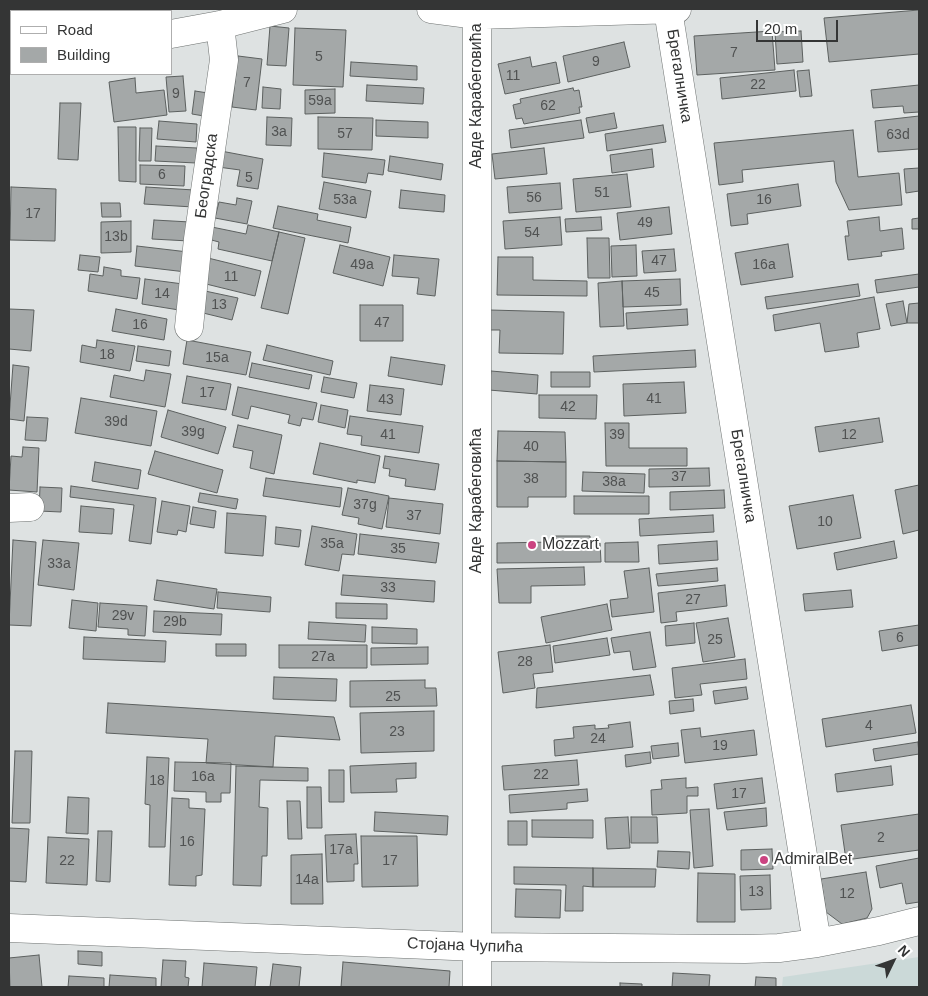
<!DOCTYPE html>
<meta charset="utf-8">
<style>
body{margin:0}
#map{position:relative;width:928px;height:996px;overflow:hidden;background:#dee2e2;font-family:Helvetica,sans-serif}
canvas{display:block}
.frame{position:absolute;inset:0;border:10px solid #343535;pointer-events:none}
.legend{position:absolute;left:10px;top:10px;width:162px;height:65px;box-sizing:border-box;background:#fff;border:1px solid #aeaeae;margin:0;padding:6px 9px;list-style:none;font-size:15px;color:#343535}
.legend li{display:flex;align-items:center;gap:10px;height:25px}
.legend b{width:25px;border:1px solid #aeaeae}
.north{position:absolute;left:868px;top:936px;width:50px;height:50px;-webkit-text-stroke:4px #fff;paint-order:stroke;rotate:48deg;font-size:14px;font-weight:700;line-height:20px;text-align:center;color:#343535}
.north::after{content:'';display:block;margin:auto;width:18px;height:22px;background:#343535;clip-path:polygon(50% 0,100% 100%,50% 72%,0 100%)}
.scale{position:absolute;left:756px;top:20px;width:82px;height:22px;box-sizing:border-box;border:2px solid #343535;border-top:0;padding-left:6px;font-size:15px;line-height:18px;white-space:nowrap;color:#343535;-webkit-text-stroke:4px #fff;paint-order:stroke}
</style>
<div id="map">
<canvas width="928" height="996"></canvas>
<div class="frame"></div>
<ul class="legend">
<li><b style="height:6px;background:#fff"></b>Road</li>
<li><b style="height:14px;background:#a4a8a8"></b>Building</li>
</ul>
<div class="north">N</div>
<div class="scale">20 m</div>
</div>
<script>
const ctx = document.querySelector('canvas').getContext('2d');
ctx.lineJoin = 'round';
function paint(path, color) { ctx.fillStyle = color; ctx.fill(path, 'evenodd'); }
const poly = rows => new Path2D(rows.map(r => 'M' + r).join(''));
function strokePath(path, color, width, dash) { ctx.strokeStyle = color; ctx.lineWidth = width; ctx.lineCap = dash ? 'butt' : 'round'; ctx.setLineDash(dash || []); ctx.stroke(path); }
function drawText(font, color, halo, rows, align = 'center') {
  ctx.font = font + ' Helvetica,sans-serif'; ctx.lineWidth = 4; ctx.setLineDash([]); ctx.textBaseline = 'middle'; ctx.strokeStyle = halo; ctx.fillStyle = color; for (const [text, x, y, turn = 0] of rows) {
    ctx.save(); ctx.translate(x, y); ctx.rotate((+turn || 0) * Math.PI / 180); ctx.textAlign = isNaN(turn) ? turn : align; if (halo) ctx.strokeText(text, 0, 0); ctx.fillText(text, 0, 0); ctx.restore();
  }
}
paint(poly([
 [919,957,919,987,782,987,783,977]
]), '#cbd9d8');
const building = poly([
 [919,10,919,54,829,62,824,18,919,10],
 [270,26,289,28,286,66,267,65,270,26],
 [295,28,346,30,343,87,293,85,295,28],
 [772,31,775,70,697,75,694,36,772,31],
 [801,31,803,62,777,64,775,32,801,31],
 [624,42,630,67,568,82,563,56,624,42],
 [238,56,262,59,256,110,232,107,238,56],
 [530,57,532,67,556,62,560,83,505,94,498,64,530,57],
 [351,62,417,66,417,80,350,76,351,62],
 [794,70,796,91,722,99,720,78,794,70],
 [809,70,812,96,800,97,797,71,809,70],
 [183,76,186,111,169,112,166,77,183,76],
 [135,78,136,93,164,90,167,115,114,122,109,82,135,78],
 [367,85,424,88,423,104,366,101,367,85],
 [919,85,919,112,904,113,903,106,873,108,871,90,919,85],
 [263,87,281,89,280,109,262,108,263,87],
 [573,88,574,91,579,90,582,107,579,107,580,113,524,124,522,118,516,119,513,105,521,103,520,99,573,88],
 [335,89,335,113,305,114,305,90,335,89],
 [195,91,208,93,204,116,192,114,195,91],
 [60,103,81,103,78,160,58,159,60,103],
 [614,113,617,128,589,133,586,118,614,113],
 [919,116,919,149,878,152,875,121,919,116],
 [267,117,292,118,291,146,266,145,267,117],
 [318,117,373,118,372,150,318,149,318,117],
 [376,120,428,122,428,138,376,136,376,120],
 [581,120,584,138,511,148,509,130,581,120],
 [159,121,197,124,196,142,157,139,159,121],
 [663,125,666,142,607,151,605,134,663,125],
 [118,127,136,127,136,182,119,181,118,127],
 [140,128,152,128,151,161,139,161,140,128],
 [853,130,858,177,899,173,902,205,849,210,836,182,834,161,742,170,743,182,719,185,714,143,853,130],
 [156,146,197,148,196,163,155,161,156,146],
 [544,148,547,174,495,179,492,154,544,148],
 [652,149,654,167,612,173,610,155,652,149],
 [221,151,263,159,258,189,237,186,240,170,218,167,221,151],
 [324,153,385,160,383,175,368,173,366,183,322,177,324,153],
 [390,156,443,164,441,180,388,171,390,156],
 [140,165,185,166,184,186,140,184,140,165],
 [919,168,919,191,906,193,904,169,919,168],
 [627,174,631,207,576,212,573,179,627,174],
 [324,182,371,191,366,218,319,209,324,182],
 [560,183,562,209,509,213,507,187,560,183],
 [798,184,801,206,747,214,748,224,731,226,727,194,798,184],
 [11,187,56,189,55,241,10,240,11,187],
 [146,187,194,190,193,207,144,204,146,187],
 [401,190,445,195,444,212,399,208,401,190],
 [237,198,252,201,247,224,215,218,219,202,236,205,237,198],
 [101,203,120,203,121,217,102,217,101,203],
 [278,206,318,214,317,220,351,227,348,243,273,228,278,206],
 [669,207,672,234,620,240,617,213,669,207],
 [560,217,562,245,505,249,503,221,560,217],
 [601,217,602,230,566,232,565,219,601,217],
 [879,217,880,231,902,228,904,249,881,252,882,256,848,260,845,236,849,236,847,221,879,217],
 [919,218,919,229,912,229,912,219,919,218],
 [154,220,190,222,189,241,152,239,154,220],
 [131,221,131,252,101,253,101,222,131,221],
 [248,225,279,232,272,261,218,249,219,242,204,238,207,226,246,234,248,225],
 [279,232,305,238,288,314,261,308,279,232],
 [587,238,609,238,610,278,588,278,587,238],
 [788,244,793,277,741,285,735,253,788,244],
 [340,245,390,257,383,286,333,273,340,245],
 [636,245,637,276,612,277,611,246,636,245],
 [137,246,188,252,186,272,135,266,137,246],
 [674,249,676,271,644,273,642,251,674,249],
 [80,255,100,257,98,272,78,270,80,255],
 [394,255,439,259,435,296,417,294,419,278,392,276,394,255],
 [498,257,533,257,533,280,587,281,587,296,497,295,498,257],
 [208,258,261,271,255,296,202,283,208,258],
 [104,267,121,270,121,276,140,278,137,299,88,291,90,274,103,276,104,267],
 [919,274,919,287,877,293,875,280,919,274],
 [145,279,183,284,179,310,142,304,145,279],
 [680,279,681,305,623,307,622,281,680,279],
 [622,281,624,326,600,327,598,283,622,281],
 [858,284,860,296,767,309,765,297,858,284],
 [205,291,238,298,232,320,199,312,205,291],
 [874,297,880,329,857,333,859,347,825,352,820,323,775,331,773,315,874,297],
 [903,301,907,323,891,326,886,304,903,301],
 [919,303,919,323,907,323,909,304,919,303],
 [360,305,403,305,403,341,360,341,360,305],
 [9,309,34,310,31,351,9,349,9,309],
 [116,309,167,319,164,340,112,331,116,309],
 [687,309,688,325,627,329,626,313,687,309],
 [490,310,564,312,563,354,499,353,500,330,489,330,490,310],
 [97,340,135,346,130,371,80,362,82,345,96,348,97,340],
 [187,340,251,352,246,375,183,364,187,340],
 [267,345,333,361,330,375,263,360,267,345],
 [138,346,171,351,169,366,136,361,138,346],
 [695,350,696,367,594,372,593,356,695,350],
 [391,357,445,365,442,385,388,376,391,357],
 [252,363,312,375,309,389,249,377,252,363],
 [13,365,29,367,24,421,9,419,13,365],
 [146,370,171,374,165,407,110,397,114,375,144,381,146,370],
 [491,371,538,375,537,394,489,390,491,371],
 [551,372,590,372,590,387,551,387,551,372],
 [187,376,231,384,226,410,182,403,187,376],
 [324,377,357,383,354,398,321,392,324,377],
 [684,382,686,413,624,416,623,384,684,382],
 [370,385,404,389,401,415,367,411,370,385],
 [238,387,317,403,313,420,302,418,300,426,288,423,290,415,251,406,248,419,232,415,238,387],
 [539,395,597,395,596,419,539,418,539,395],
 [81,398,157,411,151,446,75,433,81,398],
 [321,405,348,410,345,428,318,422,321,405],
 [168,410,226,427,218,454,161,437,168,410],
 [350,416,423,426,419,453,361,445,362,436,347,434,350,416],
 [27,417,48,418,46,441,25,440,27,417],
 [879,418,883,442,819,452,815,427,879,418],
 [605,423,629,423,629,448,687,448,687,466,606,466,605,423],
 [238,425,282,435,274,474,250,468,253,451,233,447,238,425],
 [498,431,565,432,566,462,497,461,498,431],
 [320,443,380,456,375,483,357,480,357,483,313,474,320,443],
 [23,447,39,448,37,492,9,490,11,456,22,457,23,447],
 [155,451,223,470,217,493,148,474,155,451],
 [385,456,439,464,435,490,405,486,406,479,389,476,390,469,383,468,385,456],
 [497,461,566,462,566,497,528,497,528,507,497,507,497,461],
 [95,462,141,470,138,489,92,481,95,462],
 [709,468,710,486,649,487,649,469,709,468],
 [583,472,645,474,644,493,582,491,583,472],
 [266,478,342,488,340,507,263,496,266,478],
 [919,485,919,530,903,534,895,490,919,485],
 [71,486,156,498,151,544,129,541,134,505,70,497,71,486],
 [40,487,62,488,61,512,39,511,40,487],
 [348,488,389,496,382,529,358,524,359,518,342,515,348,488],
 [724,490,725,508,670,510,670,492,724,490],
 [200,493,238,499,236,509,198,502,200,493],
 [853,495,861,538,797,549,789,506,853,495],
 [574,496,649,496,649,514,574,514,574,496],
 [389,498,443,504,440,534,386,527,389,498],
 [162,501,190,506,186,532,178,530,177,535,157,532,162,501],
 [81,506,114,509,112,534,79,532,81,506],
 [193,507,216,511,214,528,190,524,193,507],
 [227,513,266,516,263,556,225,553,227,513],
 [713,515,714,532,640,536,639,519,713,515],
 [312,526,357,534,354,555,342,554,339,571,305,565,312,526],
 [276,527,301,530,299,547,275,544,276,527],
 [360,534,439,543,436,563,358,554,360,534],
 [554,536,590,536,590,543,600,543,601,562,497,563,497,543,554,542,554,536],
 [13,540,36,542,31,626,9,625,13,540],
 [43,540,79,543,74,590,38,585,43,540],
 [717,541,718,560,659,564,658,545,717,541],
 [894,541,897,558,837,570,834,553,894,541],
 [638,542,639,562,605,562,605,543,638,542],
 [584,567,585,585,531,586,531,603,499,603,497,569,584,567],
 [649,568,654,612,612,617,610,600,628,598,624,571,649,568],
 [717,568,718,581,658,586,656,574,717,568],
 [343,575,435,581,434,602,341,595,343,575],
 [157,580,217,589,214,609,154,600,157,580],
 [725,585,727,606,676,612,677,621,661,623,658,593,725,585],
 [851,590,853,607,805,611,803,594,851,590],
 [218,592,271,597,270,612,217,608,218,592],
 [72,600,98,603,96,631,69,628,72,600],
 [100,603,147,606,145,636,128,635,128,629,98,627,100,603],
 [336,603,387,604,387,619,336,618,336,603],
 [607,604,612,630,546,643,541,617,607,604],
 [154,611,222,614,221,635,153,632,154,611],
 [728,618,735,657,703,662,696,623,728,618],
 [309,622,366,625,365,642,308,639,309,622],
 [694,623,695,643,666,646,665,626,694,623],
 [919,625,919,645,882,651,879,631,919,625],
 [372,627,417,629,417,644,372,643,372,627],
 [650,632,656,667,633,670,630,651,614,653,611,638,650,632],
 [84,637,166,641,165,662,83,659,84,637],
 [607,638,610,655,555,663,553,646,607,638],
 [216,644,246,644,246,656,216,656,216,644],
 [279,645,367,645,367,668,279,668,279,645],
 [550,645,553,672,533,674,535,688,503,693,498,652,550,645],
 [428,647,428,664,371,665,371,648,428,647],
 [745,659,747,679,700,684,702,695,675,698,672,668,745,659],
 [650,675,654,695,536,708,537,688,650,675],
 [274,677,337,679,336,701,273,699,274,677],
 [425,680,425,688,436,688,437,706,350,707,350,681,425,680],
 [746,687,748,699,715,704,713,691,746,687],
 [693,699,694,711,670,714,669,701,693,699],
 [108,703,334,717,340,740,275,736,273,767,206,763,208,739,106,733,108,703],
 [911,705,916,733,826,747,822,719,911,705],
 [434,711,434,751,361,753,360,713,434,711],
 [630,722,633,747,555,756,554,740,574,738,573,727,595,725,595,729,609,728,608,725,630,722],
 [700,728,701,737,754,730,757,755,685,763,681,730,700,728],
 [918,742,919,754,875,761,873,749,918,742],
 [678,743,679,756,653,759,651,746,678,743],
 [15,751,32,751,30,823,12,823,15,751],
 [650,752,651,763,626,767,625,755,650,752],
 [147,757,169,758,165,847,149,847,150,805,145,804,147,757],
 [577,760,579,785,504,790,502,766,577,760],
 [175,762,231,763,230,793,221,793,221,802,206,802,206,792,174,791,175,762],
 [416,763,416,778,396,779,397,792,351,793,350,766,416,763],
 [236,766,308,768,308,781,260,780,259,807,268,808,267,856,262,856,261,886,233,885,236,766],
 [891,766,893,785,837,792,835,774,891,766],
 [329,770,344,770,344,802,329,802,329,770],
 [686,778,686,788,698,787,698,796,687,796,687,813,652,815,651,790,662,789,661,780,686,778],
 [762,778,765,803,717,809,714,784,762,778],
 [307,787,321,787,322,828,307,828,307,787],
 [587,789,588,801,567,803,567,809,510,813,509,795,587,789],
 [68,797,89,798,88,834,66,833,68,797],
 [172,798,189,799,189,808,205,809,202,875,196,876,196,886,169,885,172,798],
 [287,801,300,801,302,839,288,839,287,801],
 [766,808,767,826,727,830,724,812,766,808],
 [709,809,713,866,694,868,690,810,709,809],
 [375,812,448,816,447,835,374,831,375,812],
 [919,814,919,850,846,860,841,825,919,814],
 [628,817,630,848,607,849,605,818,628,817],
 [631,817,657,817,658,843,631,843,631,817],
 [532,820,593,820,593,838,532,837,532,820],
 [508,821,527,821,527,845,508,845,508,821],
 [9,828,29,829,26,882,9,881,9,828],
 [98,831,112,831,110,882,96,881,98,831],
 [356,834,358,864,354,864,354,881,327,882,325,835,356,834],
 [361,836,417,836,418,886,362,887,361,836],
 [48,837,89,839,87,885,46,883,48,837],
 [772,849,773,869,741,870,741,850,772,849],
 [658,851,690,852,689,869,657,867,658,851],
 [322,854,323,904,291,904,291,855,322,854],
 [919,858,919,902,906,904,902,883,880,888,876,866,919,858],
 [514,867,593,868,593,887,583,886,583,911,565,911,566,885,514,884,514,867],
 [593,868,656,869,655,887,593,887,593,868],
 [866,872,872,909,867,918,842,924,826,912,821,879,866,872],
 [698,873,735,874,735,922,697,922,698,873],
 [770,875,771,909,741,910,740,876,770,875],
 [516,889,561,890,560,918,515,917,516,889],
 [78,951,102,952,102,966,78,964,78,951],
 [39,955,42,987,10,987,9,958,39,955],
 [163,960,186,961,185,977,189,978,188,987,161,987,163,960],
 [343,962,450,971,449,987,341,987,343,962],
 [204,963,257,967,255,987,202,987,204,963],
 [273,964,301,967,299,987,270,987,273,964],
 [673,973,710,975,709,987,672,987,673,973],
 [110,975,156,978,156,987,109,987,110,975],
 [69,976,104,978,104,987,68,987,69,976],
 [756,977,776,978,776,987,755,987,756,977],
 [620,983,642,984,642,987,620,987,620,983]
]);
paint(building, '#a4a8a8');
strokePath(building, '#5c605f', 1);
const minor = poly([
 [431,9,477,15,677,9],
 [477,9,477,987],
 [668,10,817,943],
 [171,34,220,25,283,9],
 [9,59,11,59],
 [189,327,198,239,224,60,220,25],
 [9,508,30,507],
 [9,928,478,947,745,949,779,948,817,943,879,931,919,921]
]);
strokePath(minor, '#6e7271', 29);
strokePath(minor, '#fff', 28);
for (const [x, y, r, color] of [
 [532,545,5,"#cb4381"],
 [764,860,5,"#cb4381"]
]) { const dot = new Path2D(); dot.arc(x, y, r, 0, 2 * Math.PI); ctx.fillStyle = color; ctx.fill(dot); strokePath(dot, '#fff', 2); }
drawText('14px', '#505252', null, [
 ["7",734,53],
 ["5",319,57],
 ["9",596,62],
 ["11",513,76],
 ["7",247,83],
 ["22",758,85],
 ["9",176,94],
 ["59a",320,101],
 ["62",548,106],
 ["3a",279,132],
 ["57",345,134],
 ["63d",898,135],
 ["6",162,175],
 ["5",249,178],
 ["51",602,193],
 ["56",534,198],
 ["53a",345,200],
 ["16",764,200],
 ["17",33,214],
 ["49",645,223],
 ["54",532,233],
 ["13b",116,237],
 ["47",659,261],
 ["49a",362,265],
 ["16a",764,265],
 ["11",231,277],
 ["45",652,293],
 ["14",162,294],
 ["13",219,305],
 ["47",382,323],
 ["16",140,325],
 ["18",107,355],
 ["15a",217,358],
 ["17",207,393],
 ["41",654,399],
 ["43",386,400],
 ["42",568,407],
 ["39d",116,422],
 ["39g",193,432],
 ["41",388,435],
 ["39",617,435],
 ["12",849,435],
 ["40",531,447],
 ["37",679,477],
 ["38",531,479],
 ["38a",614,482],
 ["37g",365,505],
 ["37",414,516],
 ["10",825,522],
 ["35a",332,544],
 ["35",398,549],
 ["33a",59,564],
 ["33",388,588],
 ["27",693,600],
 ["29v",123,616],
 ["29b",175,622],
 ["6",900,638],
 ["25",715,640],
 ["27a",323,657],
 ["28",525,662],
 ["25",393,697],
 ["4",869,726],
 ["23",397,732],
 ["24",598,739],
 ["19",720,746],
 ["22",541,775],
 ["16a",203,777],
 ["18",157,781],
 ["17",739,794],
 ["2",881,838],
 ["16",187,842],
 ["17a",341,850],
 ["22",67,861],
 ["17",390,861],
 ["14a",307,880],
 ["13",756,892],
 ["12",847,894]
]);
drawText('16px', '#343535', '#fff', [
 ["Брегалничка",679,76,81],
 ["Авде Карабеговића",477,96,-90],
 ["Београдска",207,176,-82],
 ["Брегалничка",743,476,81],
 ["Авде Карабеговића",477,501,-90],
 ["Стојана Чупића",465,946,2]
]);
drawText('16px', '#343535', '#fff', [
 ["Mozzart",542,545],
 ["AdmiralBet",774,860]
], 'left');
</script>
